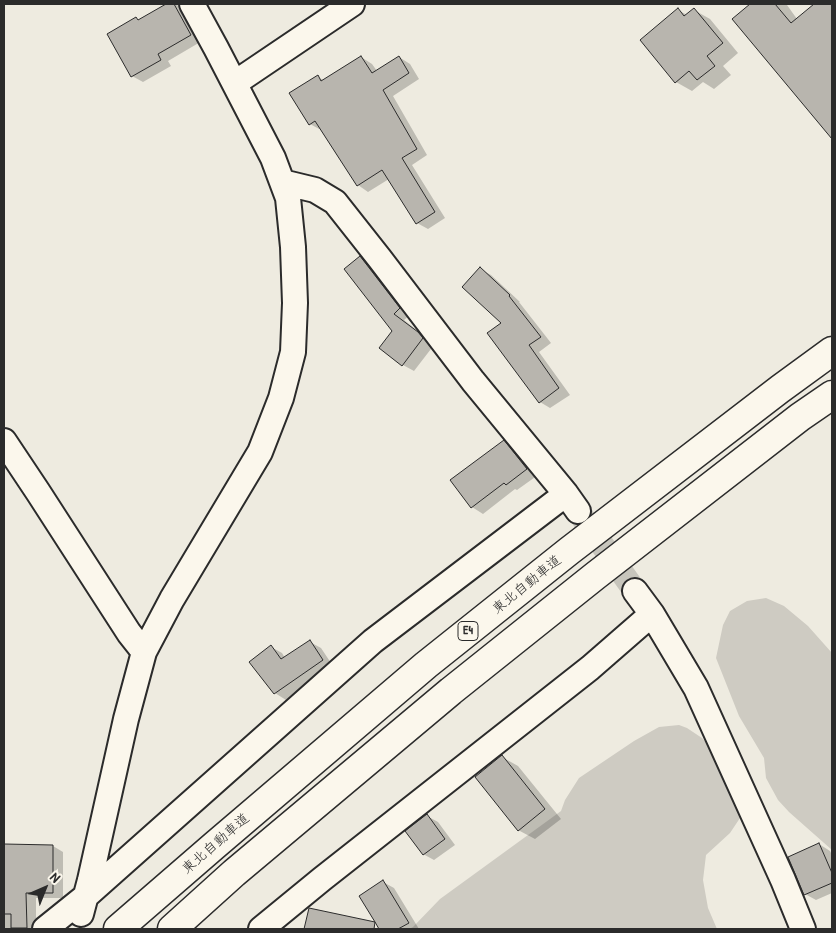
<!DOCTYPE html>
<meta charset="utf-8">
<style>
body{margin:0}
#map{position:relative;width:836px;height:933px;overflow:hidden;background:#eeebe0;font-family:"Patrick Hand",sans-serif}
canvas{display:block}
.frame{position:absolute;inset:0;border:5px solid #2b2b2b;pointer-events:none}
.north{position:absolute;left:20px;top:863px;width:50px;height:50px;-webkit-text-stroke:4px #fbf7ec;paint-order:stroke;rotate:44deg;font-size:14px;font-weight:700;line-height:20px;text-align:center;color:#2b2b2b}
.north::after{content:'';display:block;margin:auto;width:18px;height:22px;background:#2b2b2b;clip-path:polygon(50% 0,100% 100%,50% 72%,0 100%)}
</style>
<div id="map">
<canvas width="836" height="933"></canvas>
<div class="frame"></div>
<div class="north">N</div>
</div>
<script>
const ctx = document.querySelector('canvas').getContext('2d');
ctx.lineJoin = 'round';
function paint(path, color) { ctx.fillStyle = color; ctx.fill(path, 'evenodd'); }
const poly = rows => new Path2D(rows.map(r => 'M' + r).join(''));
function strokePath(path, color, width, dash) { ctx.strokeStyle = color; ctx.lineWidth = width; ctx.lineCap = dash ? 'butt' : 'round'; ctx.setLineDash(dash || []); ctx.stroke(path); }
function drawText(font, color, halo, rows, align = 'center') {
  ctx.font = font + ' "Patrick Hand","Klee One",sans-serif'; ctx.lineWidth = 4; ctx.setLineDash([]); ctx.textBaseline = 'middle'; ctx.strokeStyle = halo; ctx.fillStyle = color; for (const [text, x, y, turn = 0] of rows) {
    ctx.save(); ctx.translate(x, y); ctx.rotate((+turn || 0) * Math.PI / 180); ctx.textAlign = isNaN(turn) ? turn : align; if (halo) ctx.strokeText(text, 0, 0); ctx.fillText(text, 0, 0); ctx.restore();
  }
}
paint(poly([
 [766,598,784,606,808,626,832,653,832,850,789,812,778,800,766,778,764,758,739,716,716,658,723,625,730,611,747,601],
 [679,725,687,728,702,738,719,756,741,807,740,818,730,833,706,855,703,880,708,908,717,929,409,929,413,927,440,899,561,811,565,800,579,778,634,741,659,727]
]), '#cecbc2');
paint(poly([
 [169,4,175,4,183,8,202,41,168,61,171,66,143,82,132,76,136,19,140,21],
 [752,4,784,4,787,5,797,19,816,4,832,4,832,137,734,19],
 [678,10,687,15,694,10,710,19,738,53,723,66,731,75,714,89,703,82,692,91,676,82],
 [361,57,372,64,377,71,399,57,410,64,419,79,393,96,427,155,412,165,445,218,428,229,417,223,389,179,368,192,358,185,321,130,310,124,318,77,325,81],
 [360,257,371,264,410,315,404,320,429,340,434,345,414,371,403,365,381,348,394,331],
 [480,269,491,275,520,302,519,302,551,343,539,352,570,395,550,408,540,402,503,323],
 [504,442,515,448,538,475,517,490,515,489,483,514,472,507,452,481],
 [310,642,321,648,333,666,286,700,275,693,271,647,282,653,285,658],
 [502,757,518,766,561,819,535,839,518,830],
 [427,816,438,822,455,845,434,860,423,854],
 [819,844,830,851,832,855,832,893,816,900,805,894],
 [4,845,53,846,63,852,63,898,36,898,36,929,4,929],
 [383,882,394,888,419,929,381,929,360,896],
 [309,910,367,926,366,929,305,929]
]), '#0003');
const building = poly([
 [166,4,174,4,191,35,158,54,161,60,131,77,107,34,136,17,138,20,166,4],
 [750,4,775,4,791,23,814,4,832,4,832,139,732,19,750,4],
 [678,8,684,16,694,8,723,43,707,56,715,66,697,80,689,71,675,83,640,40,678,8],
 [361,56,372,73,399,56,409,73,383,90,417,149,402,158,435,212,416,224,382,170,357,186,315,121,309,125,289,93,318,75,321,81,361,56],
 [360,256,400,308,394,314,418,332,423,338,402,366,379,348,392,331,344,269,360,256],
 [480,267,510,295,509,296,541,337,529,345,559,388,539,403,487,333,501,323,462,287,480,267],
 [504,440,527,469,506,485,504,483,471,508,450,480,504,440],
 [310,640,323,660,274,694,249,662,271,645,281,659,310,640],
 [502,755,545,809,518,831,475,777,502,755],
 [427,814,445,839,423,855,405,831,427,814],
 [819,843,832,873,832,883,804,895,788,857,819,843],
 [4,844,53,845,53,893,26,893,27,928,11,928,11,914,4,914,4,844],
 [383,880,409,923,398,929,379,929,375,922,374,929,304,929,309,908,375,922,359,896,383,880]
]);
paint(building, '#b8b5ae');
strokePath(building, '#2b2b2b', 1);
strokePath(poly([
 [578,511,635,591]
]), '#c7c5bc', 24, [24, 12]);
const minor = poly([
 [235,83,352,4],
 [282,182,315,190,335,202,380,259,473,381,566,494,578,511],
 [4,441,38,492,129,633,144,652],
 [635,591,652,614,696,688,783,880,803,929],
 [81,914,90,880,126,719,144,652,172,599,260,452,281,398,293,352,295,303,293,247,288,198,273,158,216,48,192,4],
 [45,929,86,896,373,641,566,494],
 [261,929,322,879,590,668,652,614]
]);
const highway = poly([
 [118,929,215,845,426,665,569,551,780,389,832,351],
 [172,929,234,873,451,691,595,576,800,417,832,395]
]);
strokePath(minor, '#2b2b2b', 28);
strokePath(highway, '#2b2b2b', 31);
strokePath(minor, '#fbf7ec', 24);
strokePath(highway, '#fbf7ec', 28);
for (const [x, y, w] of [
 [468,631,20]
]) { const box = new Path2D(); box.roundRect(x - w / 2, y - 9.5, w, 19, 4); ctx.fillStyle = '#fbf7ec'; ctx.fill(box); strokePath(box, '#2b2b2b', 1); }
drawText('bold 12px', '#2b2b2b', null, [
 ["E4",468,631]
]);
drawText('14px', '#2b2b2b', '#fbf7ec', [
 ["東北自動車道",527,585,-39],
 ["東北自動車道",216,844,-41]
]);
</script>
